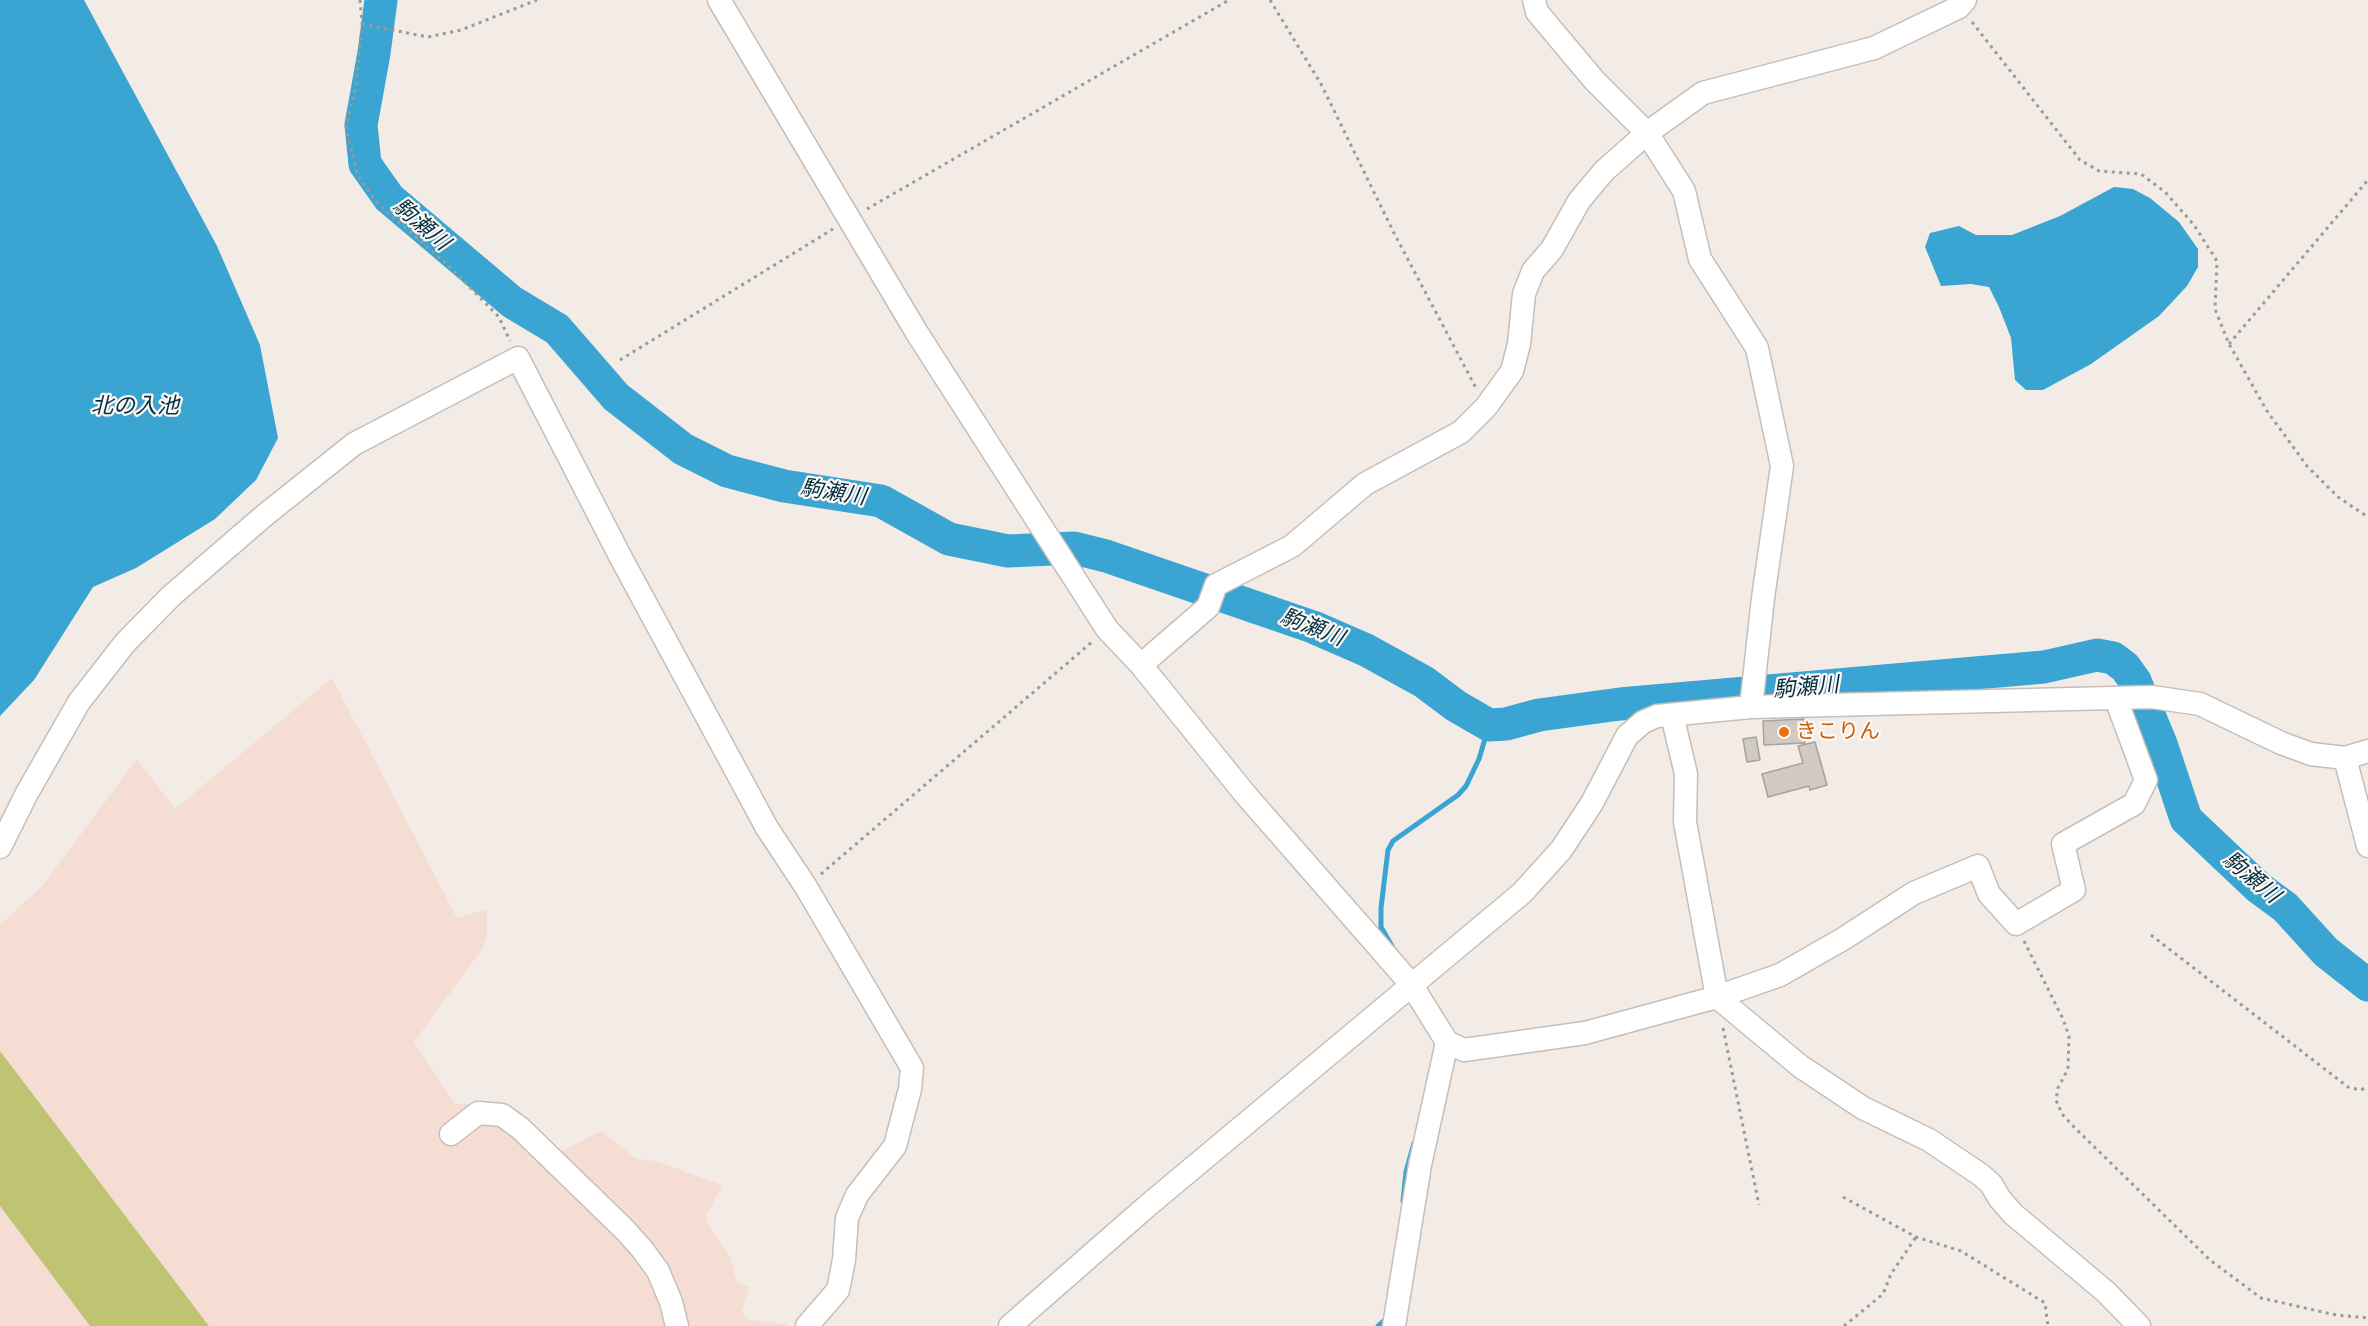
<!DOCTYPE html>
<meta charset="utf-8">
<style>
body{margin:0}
canvas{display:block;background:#f2ebe6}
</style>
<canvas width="2368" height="1326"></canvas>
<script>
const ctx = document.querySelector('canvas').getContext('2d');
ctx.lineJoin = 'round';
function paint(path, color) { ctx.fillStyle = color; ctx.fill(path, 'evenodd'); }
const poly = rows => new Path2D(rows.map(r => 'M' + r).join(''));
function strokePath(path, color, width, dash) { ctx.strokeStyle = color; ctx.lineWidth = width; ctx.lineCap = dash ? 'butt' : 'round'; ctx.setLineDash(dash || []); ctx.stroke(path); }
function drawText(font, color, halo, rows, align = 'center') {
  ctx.font = font + ' Helvetica,"Noto Sans JP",sans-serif'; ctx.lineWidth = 4.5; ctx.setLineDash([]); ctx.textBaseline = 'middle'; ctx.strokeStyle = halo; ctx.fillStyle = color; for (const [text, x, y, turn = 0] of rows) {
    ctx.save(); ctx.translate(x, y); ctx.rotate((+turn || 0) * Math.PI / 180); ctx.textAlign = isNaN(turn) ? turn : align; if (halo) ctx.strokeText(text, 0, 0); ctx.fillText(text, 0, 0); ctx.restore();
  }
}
paint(poly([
 [332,678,457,918,487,909,487,936,483,948,414,1042,455,1104,495,1103,509,1106,558,1153,601,1131,637,1159,656,1161,722,1185,706,1216,708,1224,729,1255,737,1282,749,1287,742,1311,749,1320,787,1324,786,1326,209,1326,0,1051,0,925,43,885,137,759,175,809],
 [0,1206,90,1326,0,1326]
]), '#f5ddd3');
paint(poly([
 [0,1051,209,1326,90,1326,0,1206]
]), '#bfc473');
paint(poly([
 [0,0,84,0,217,246,260,345,278,438,256,480,215,519,136,568,93,587,34,680,0,716],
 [2114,187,2133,189,2150,198,2179,222,2198,249,2198,267,2187,286,2159,316,2091,364,2043,390,2026,390,2015,380,2011,338,1999,307,1989,287,1971,284,1941,286,1925,247,1930,233,1959,226,1976,235,2012,235,2060,216]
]), '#3aa5d2');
strokePath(poly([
 [1392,946,1381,927,1381,908,1388,850,1393,841,1458,795,1466,786,1479,759,1489,725],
 [1403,1201,1406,1172,1414,1143],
 [1378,1326,1388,1317]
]), '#3aa5d2', 5);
strokePath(poly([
 [381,0,374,53,361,125,365,164,389,198,512,302,557,329,616,397,683,449,727,471,784,486,881,501,949,539,1008,551,1074,548,1106,556,1313,627,1366,650,1424,682,1456,706,1489,725,1506,724,1539,715,1620,704,2044,667,2097,655,2113,658,2125,667,2135,681,2161,744,2186,819,2259,888,2285,907,2326,952,2368,985]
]), '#3aa5d2', 33);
const building = poly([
 [1804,719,1805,743,1764,745,1763,721,1804,719],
 [1756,737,1760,760,1747,762,1743,739,1756,737],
 [1815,742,1827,785,1810,790,1809,786,1768,797,1762,774,1803,763,1798,746,1815,742]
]);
paint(building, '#d0c9c4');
strokePath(building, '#a8a19c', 1.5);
const minor = poly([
 [719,0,917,333,1107,629,1141,665,1245,794,1411,984,1447,1042,1464,1050,1585,1033,1717,997,1780,975,1843,939,1914,893,1978,866,1989,894,2016,924,2074,890,2063,844,2134,804,2146,780,2116,699],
 [1534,0,1537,12,1594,80,1647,133,1684,191,1700,259,1757,348,1782,466,1763,598,1751,707],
 [1141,665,1208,607,1216,585,1292,546,1365,484,1461,432,1486,407,1512,371,1519,344,1524,294,1533,271,1552,249,1579,201,1604,171,1647,133,1703,93,1874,48,1959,7,1965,0],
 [1672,715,1686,774,1685,822,1717,997,1800,1066,1863,1108,1929,1140,1981,1175,1991,1184,2000,1199,2013,1214,2106,1292,2139,1326],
 [2345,758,2368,846],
 [0,847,27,793,79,702,125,643,171,596,265,515,354,444,518,358,620,556,767,828,806,887,912,1068,910,1089,895,1146,857,1195,847,1218,844,1260,838,1290,807,1326],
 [451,1134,478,1113,502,1115,520,1128,625,1230,642,1249,658,1271,671,1302,677,1326],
 [1010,1326,1146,1207,1522,893,1561,850,1592,803,1627,736,1643,722,1657,716,1751,707,2152,697,2200,704,2281,743,2311,754,2345,758,2368,751],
 [1394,1326,1420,1165,1447,1042]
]);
strokePath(minor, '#c5beb9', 25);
strokePath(poly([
 [360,0,362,24,356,86,346,127,358,176,378,204,450,267,499,317,510,341],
 [1270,0,1321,84,1394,233,1476,388],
 [1972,22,2080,160,2099,171,2141,174,2165,192,2194,225,2217,261,2215,309,2229,344,2267,411,2307,466,2338,497,2368,517],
 [362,24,428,37,461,30,537,0],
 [867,209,1229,0],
 [2229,344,2368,180],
 [620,360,833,229],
 [821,874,1092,642],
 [2151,935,2348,1087,2360,1090,2368,1087],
 [2024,941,2063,1019,2069,1036,2068,1069,2058,1088,2056,1100,2062,1114,2074,1127,2210,1260,2261,1298,2336,1315,2368,1318],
 [1723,1028,1759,1205],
 [1843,1197,1916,1237,1961,1251,2045,1303,2048,1326],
 [1844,1326,1883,1294,1891,1274,1916,1237]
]), '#9e9995', 3, [3, 4.5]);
strokePath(minor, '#fff', 22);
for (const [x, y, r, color] of [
 [1784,732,6,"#e8710a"]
]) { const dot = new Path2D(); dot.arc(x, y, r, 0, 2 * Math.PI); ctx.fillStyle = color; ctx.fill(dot); strokePath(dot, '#fff8f4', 2); }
drawText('21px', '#c56008', '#fff8f4', [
 ["きこりん",1796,732]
], 'left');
drawText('italic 22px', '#003043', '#fff8f4', [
 ["駒瀬川",421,225,41],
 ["北の入池",135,407],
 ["駒瀬川",833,493,9],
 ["駒瀬川",1312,628,21],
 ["駒瀬川",1806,688,-5],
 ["駒瀬川",2251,878,40]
]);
</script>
